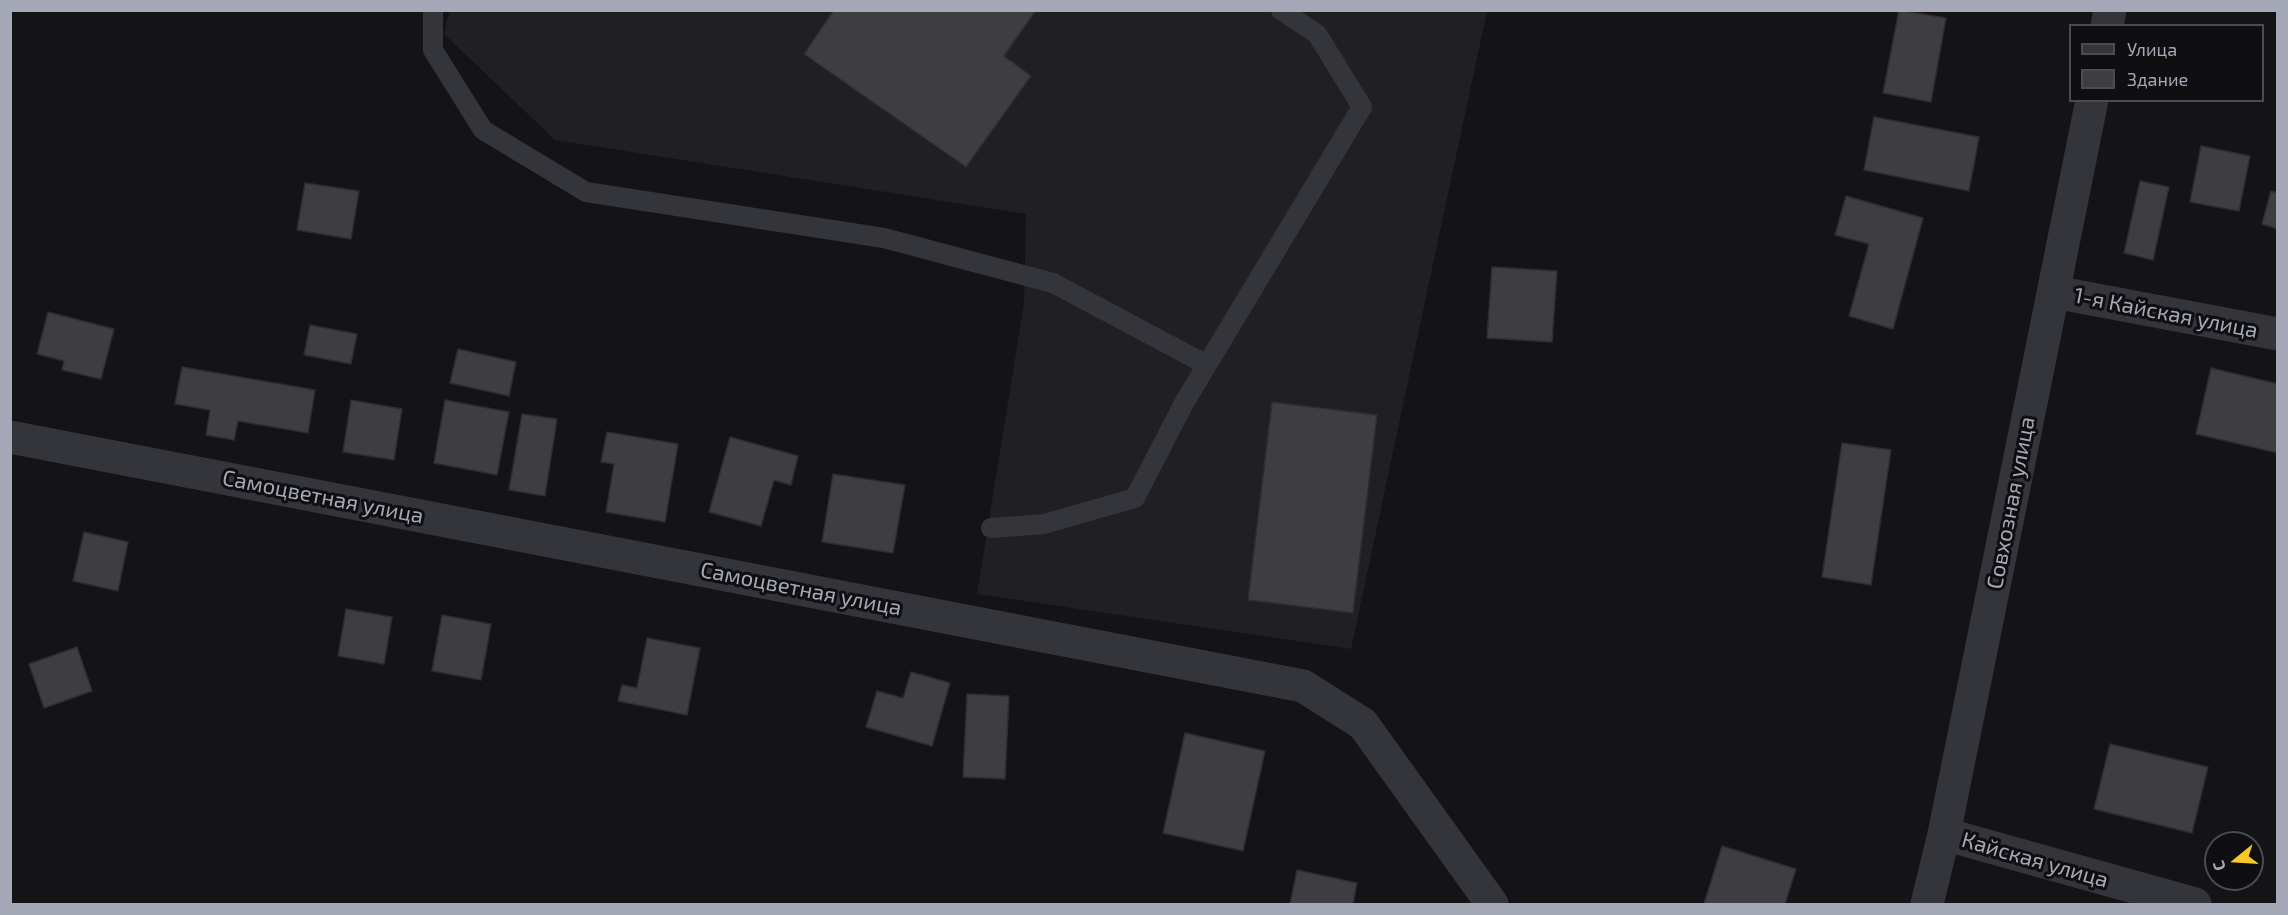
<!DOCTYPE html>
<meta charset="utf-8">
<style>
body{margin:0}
#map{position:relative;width:2288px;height:915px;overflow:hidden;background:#141315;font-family:"Exo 2",sans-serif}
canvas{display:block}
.frame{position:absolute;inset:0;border:12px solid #a5a8b6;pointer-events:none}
.legend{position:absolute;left:2069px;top:24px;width:195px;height:78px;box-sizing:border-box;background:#0f0e10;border:2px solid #4b4c52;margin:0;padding:8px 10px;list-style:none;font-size:18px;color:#a5a8b6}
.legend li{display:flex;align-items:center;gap:12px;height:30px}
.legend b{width:30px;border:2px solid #4b4c52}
.north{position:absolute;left:2204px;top:831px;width:60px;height:60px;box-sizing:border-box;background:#0f0e10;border:2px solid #4b4c52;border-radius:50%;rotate:252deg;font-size:16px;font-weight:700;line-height:24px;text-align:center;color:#a5a8b6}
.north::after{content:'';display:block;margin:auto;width:21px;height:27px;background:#f7c729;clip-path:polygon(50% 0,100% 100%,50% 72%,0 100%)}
</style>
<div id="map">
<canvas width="2288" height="915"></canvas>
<div class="frame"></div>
<ul class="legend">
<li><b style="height:8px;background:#34353a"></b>Улица</li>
<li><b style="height:16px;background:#3e3d42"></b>Здание</li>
</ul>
<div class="north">С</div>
</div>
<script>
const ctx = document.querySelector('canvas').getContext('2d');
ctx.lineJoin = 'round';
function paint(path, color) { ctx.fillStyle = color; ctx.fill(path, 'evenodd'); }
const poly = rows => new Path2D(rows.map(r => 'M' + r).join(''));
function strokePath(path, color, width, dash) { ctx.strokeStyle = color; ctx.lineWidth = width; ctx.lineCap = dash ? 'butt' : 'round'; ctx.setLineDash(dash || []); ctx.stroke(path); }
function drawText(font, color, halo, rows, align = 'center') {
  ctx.font = font + ' "Exo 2",sans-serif'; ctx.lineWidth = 6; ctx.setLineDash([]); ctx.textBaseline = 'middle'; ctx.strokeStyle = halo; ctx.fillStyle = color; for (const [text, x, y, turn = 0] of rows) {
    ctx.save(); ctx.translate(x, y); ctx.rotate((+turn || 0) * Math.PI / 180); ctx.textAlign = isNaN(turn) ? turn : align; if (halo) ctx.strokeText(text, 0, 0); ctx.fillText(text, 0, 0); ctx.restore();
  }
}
paint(poly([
 [450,10,1487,11,1351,649,977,594,1024,303,1026,214,555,140,444,34]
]), '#201f22');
const building = poly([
 [834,10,1036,10,1004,56,1031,76,966,167,804,54,834,10],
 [1899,10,1946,18,1931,102,1883,93,1899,10],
 [1874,117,1979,137,1969,191,1864,170,1874,117],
 [2201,146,2250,156,2239,211,2190,202,2201,146],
 [2140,181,2169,187,2153,260,2124,253,2140,181],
 [305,183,359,191,351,239,297,230,305,183],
 [2271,191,2278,193,2278,229,2262,224,2271,191],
 [1846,196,1923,218,1893,329,1849,316,1869,244,1835,235,1846,196],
 [1492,267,1557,271,1552,342,1487,338,1492,267],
 [48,312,114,329,101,379,62,370,64,361,37,354,48,312],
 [310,325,357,334,351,364,304,355,310,325],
 [458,349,516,362,509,396,450,383,458,349],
 [182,367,315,390,308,433,238,421,234,440,206,435,210,410,175,404,182,367],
 [2211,368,2278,384,2278,453,2196,434,2211,368],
 [351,400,402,409,394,460,343,452,351,400],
 [445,400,509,412,497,475,434,463,445,400],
 [1272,402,1377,415,1353,613,1248,600,1272,402],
 [522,414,557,419,545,496,509,490,522,414],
 [607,432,678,444,665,522,606,512,614,464,601,462,607,432],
 [730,437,798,456,791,485,774,480,761,526,709,512,730,437],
 [1842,443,1891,450,1871,585,1822,577,1842,443],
 [833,474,905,485,893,553,822,542,833,474],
 [84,532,128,542,118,591,73,581,84,532],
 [346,609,392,617,384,664,338,656,346,609],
 [442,615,491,624,481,680,432,671,442,615],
 [647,638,700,648,687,715,618,701,622,685,637,688,647,638],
 [77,647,92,691,44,708,29,664,77,647],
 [911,672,950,683,932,746,866,727,877,691,903,698,911,672],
 [967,694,1009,696,1005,779,963,777,967,694],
 [1185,733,1265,751,1243,851,1163,833,1185,733],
 [2110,744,2208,767,2192,833,2094,809,2110,744],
 [1722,846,1796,869,1785,904,1704,904,1722,846],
 [1297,870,1357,883,1353,904,1290,904,1297,870]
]);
paint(building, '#3e3d42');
strokePath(building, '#2e2d31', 1.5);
strokePath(poly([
 [433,10,433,50,483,130,586,192,884,238,1053,283,1207,365],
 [991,528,1044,524,1135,498,1184,403,1362,107,1317,34,1281,10]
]), '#34353a', 20);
strokePath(poly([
 [2054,292,2278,334],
 [10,437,1303,686,1363,724,1492,904],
 [1944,834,2195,904]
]), '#34353a', 33);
strokePath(poly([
 [2107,26,2110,10],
 [1927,904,1944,834,2092,100]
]), '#34353a', 33);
drawText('22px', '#a5a8b6', '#0f0e10', [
 ["1-я Кайская улица",2166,313,11],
 ["Самоцветная улица",323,497,11],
 ["Совхозная улица",2011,503,-79],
 ["Самоцветная улица",801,589,11],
 ["Кайская улица",2035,860,16]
]);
</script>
